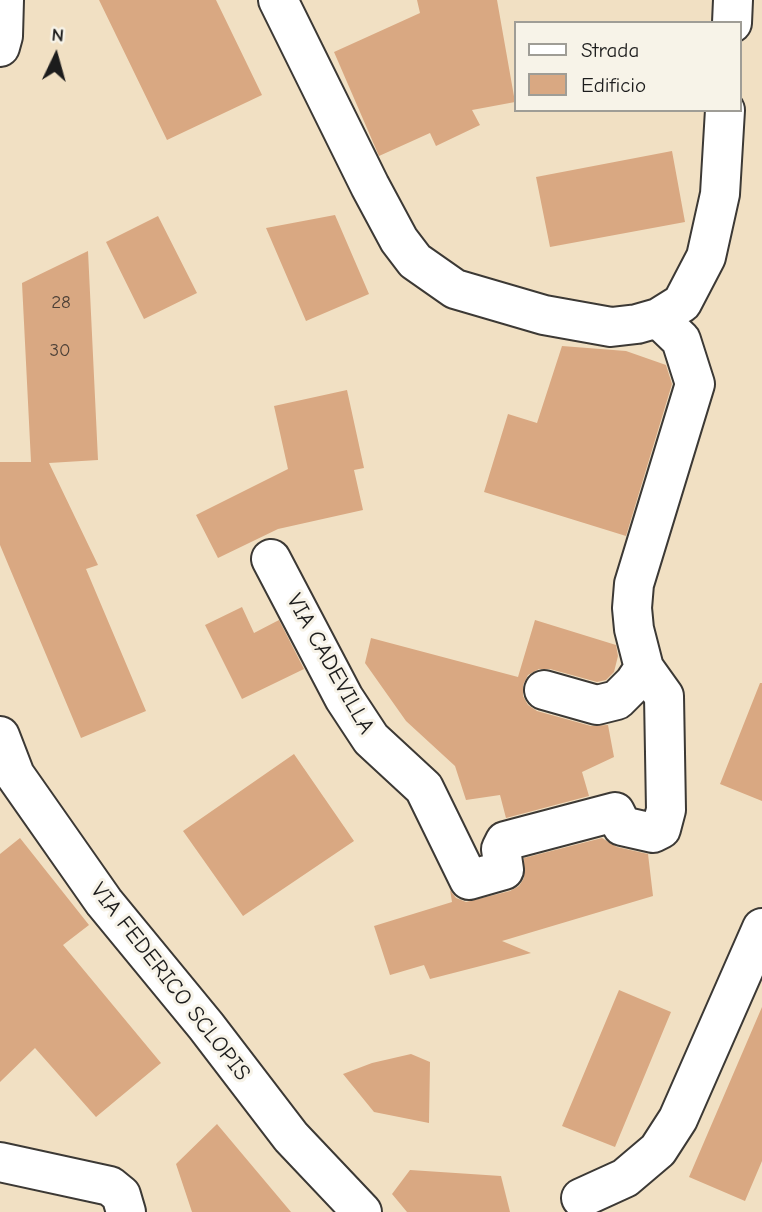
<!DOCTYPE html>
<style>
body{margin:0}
#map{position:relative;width:762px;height:1212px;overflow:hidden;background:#f1e0c3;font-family:"Comic Neue",sans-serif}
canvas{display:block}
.legend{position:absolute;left:514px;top:21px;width:228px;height:91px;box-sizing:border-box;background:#f7f3e8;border:2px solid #9f9d96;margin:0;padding:9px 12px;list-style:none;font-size:21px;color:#1c1c1c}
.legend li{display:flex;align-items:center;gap:14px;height:35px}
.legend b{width:35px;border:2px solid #9f9d96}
.north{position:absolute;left:21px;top:21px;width:70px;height:70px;-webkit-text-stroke:5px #f7f3e8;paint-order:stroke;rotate:5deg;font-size:19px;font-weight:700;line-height:28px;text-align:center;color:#1c1c1c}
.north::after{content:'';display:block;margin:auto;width:24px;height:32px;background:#1c1c1c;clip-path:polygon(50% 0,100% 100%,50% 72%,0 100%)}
</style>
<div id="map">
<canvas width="762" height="1212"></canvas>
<ul class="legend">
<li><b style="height:9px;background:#fff"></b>Strada</li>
<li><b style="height:19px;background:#d9a882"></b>Edificio</li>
</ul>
<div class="north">N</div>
</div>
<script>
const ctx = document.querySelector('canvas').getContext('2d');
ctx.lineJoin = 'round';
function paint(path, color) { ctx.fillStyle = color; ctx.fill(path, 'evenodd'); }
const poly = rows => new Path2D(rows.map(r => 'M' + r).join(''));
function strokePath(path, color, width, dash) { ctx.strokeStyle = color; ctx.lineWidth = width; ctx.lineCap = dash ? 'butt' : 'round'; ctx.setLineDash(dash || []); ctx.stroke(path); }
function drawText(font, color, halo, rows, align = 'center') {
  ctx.font = font + ' "Comic Neue",sans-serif'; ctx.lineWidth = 6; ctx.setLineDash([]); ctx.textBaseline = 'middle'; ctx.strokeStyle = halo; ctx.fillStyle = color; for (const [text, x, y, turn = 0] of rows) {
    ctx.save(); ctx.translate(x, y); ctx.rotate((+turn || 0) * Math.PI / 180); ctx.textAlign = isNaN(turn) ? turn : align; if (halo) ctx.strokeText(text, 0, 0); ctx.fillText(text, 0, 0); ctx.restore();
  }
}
paint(poly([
 [99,0,216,0,262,95,167,140],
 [417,0,497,0,515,102,472,110,480,125,436,146,430,133,379,156,334,52,420,13],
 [672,151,685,222,550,247,536,177],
 [335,215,369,294,306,321,266,228],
 [158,216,197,293,144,319,106,242],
 [88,251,98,460,49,463,98,565,86,569,146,711,81,738,0,545,0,462,31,462,22,283],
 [562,346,626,351,666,365,672,384,626,536,484,492,508,414,537,423],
 [347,390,364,468,354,470,363,510,278,529,218,558,196,515,288,469,274,406],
 [242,607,254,633,279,620,304,669,242,699,205,625],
 [535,620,616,645,618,656,614,672,606,680,597,682,550,669,539,669,528,675,523,685,523,696,528,705,537,711,591,726,608,725,614,757,582,772,589,796,506,818,500,795,466,800,455,766,406,721,365,663,371,638,518,677],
 [760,683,762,683,762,801,720,784],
 [294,754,354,841,243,916,183,831],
 [20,838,89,925,63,945,161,1063,96,1117,35,1048,0,1082,0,854],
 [602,838,617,847,648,854,653,896,502,941,531,953,430,979,424,965,390,975,374,926,452,902,450,890,456,898,466,902,510,891,519,886,524,878,524,858],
 [619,990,671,1012,615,1147,562,1126],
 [762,1007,762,1161,745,1201,689,1177],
 [411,1054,430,1062,429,1123,374,1112,343,1074,372,1063],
 [217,1124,291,1212,192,1212,176,1164],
 [410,1170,501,1176,510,1212,407,1212,392,1194]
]), '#d9a882');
const minor = poly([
 [278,0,370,186,399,240,415,261,455,289,544,315,611,327,637,324,658,318,682,303,706,257,720,194,725,110],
 [732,23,733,0],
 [0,47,3,36,4,0],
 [271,559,344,698,371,739,424,788,469,880,504,870,501,849,505,841,615,812,622,826,653,833,661,829,666,810,664,696,644,668],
 [544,690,597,705,617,700,634,683,644,668,634,629,632,608,634,584,695,384,681,340,658,318],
 [0,736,15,775,104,902,206,1026,291,1137,362,1212],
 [0,1162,110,1186,121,1195,126,1212],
 [581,1198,625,1178,658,1150,678,1119,762,928]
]);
strokePath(minor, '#3c3935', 42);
strokePath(minor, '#fff', 38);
drawText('19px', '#4b3f36', null, [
 ["28",61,303],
 ["30",60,351]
]);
drawText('23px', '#1c1c1c', '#f7f3e8', [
 ["VIA CADEVILLA",330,664,61],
 ["VIA FEDERICO SCLOPIS",170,982,52]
]);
</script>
